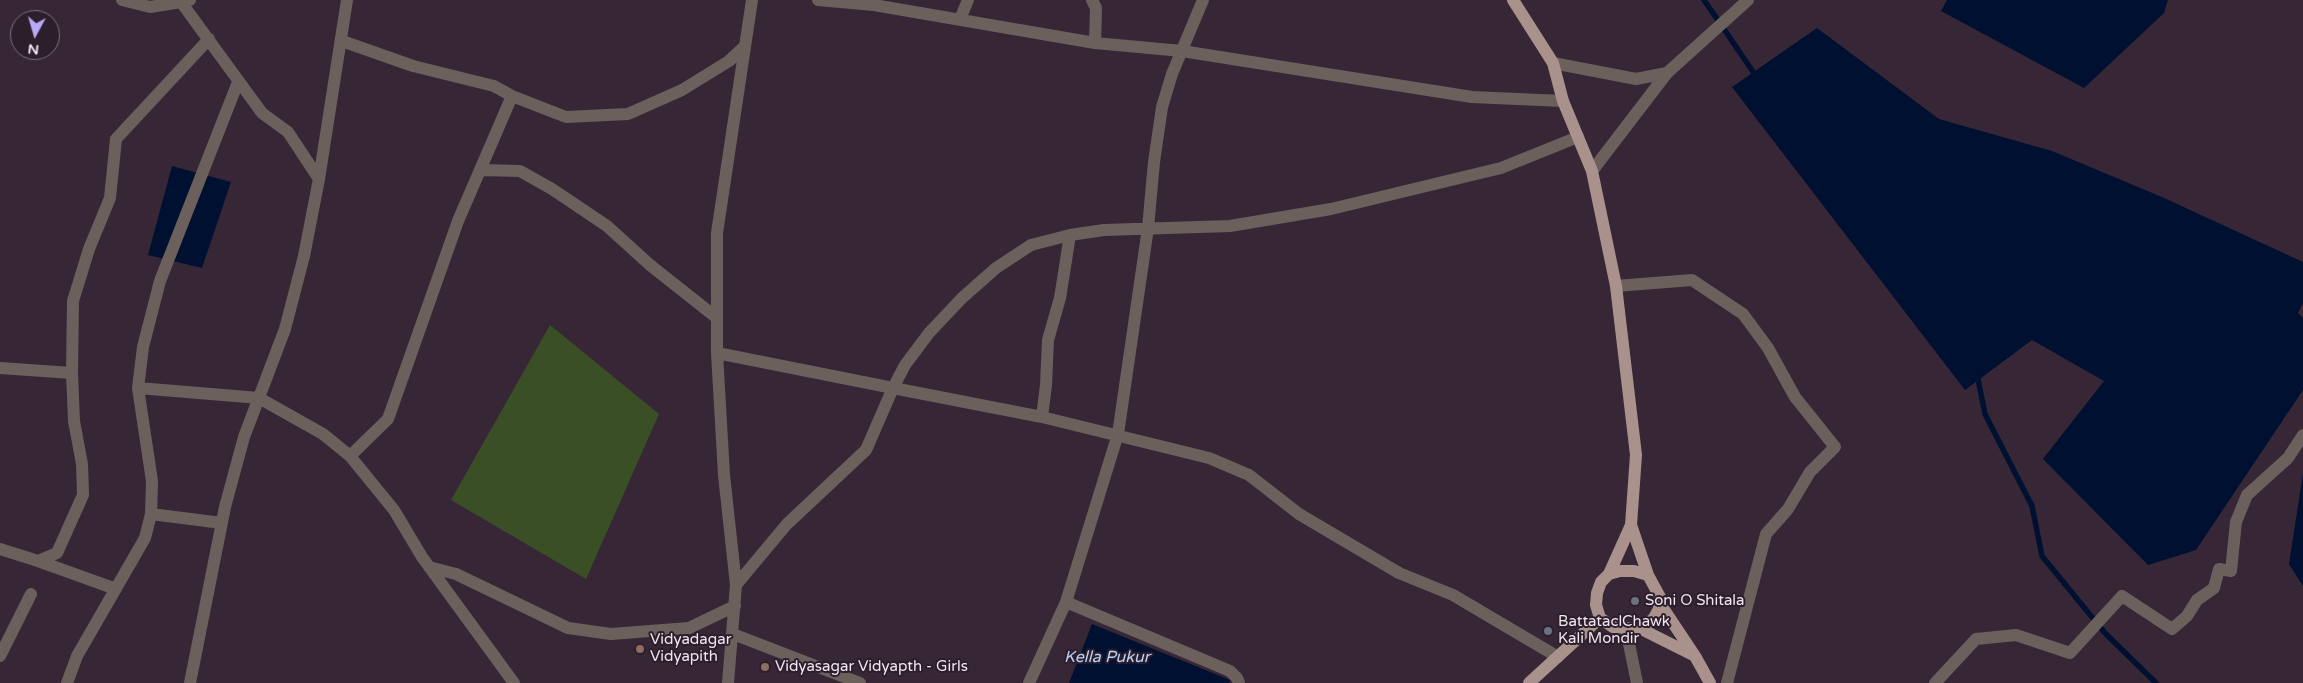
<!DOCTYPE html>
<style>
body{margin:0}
#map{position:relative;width:2303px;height:683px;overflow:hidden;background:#372736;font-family:"Varela Round",sans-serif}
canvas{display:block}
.north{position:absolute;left:10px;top:10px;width:50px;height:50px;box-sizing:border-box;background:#2d1e2c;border:1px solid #7b6e7a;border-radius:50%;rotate:186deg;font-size:14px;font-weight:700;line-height:20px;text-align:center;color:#f1e6ef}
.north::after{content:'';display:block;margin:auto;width:18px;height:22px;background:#baaaf6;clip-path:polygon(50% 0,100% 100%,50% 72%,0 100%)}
</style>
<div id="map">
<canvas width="2303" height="683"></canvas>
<div class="north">N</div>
</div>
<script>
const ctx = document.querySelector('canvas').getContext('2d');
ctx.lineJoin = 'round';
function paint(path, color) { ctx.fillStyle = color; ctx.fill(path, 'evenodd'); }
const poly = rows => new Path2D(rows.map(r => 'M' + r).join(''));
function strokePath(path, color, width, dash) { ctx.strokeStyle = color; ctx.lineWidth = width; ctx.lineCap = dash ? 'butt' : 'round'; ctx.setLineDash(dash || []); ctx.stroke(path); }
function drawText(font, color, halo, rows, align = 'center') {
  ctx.font = font + ' "Varela Round",sans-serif'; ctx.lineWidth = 4; ctx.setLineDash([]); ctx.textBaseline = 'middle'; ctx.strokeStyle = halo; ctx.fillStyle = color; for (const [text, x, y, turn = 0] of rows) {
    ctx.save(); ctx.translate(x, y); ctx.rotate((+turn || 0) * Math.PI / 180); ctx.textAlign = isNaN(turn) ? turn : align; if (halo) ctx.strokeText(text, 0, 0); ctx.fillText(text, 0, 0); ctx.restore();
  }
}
paint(poly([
 [550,325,659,414,586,579,451,500]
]), '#3a4f25');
paint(poly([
 [1947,0,2168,0,2164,13,2084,88,1941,11],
 [1817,28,1939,119,2052,151,2162,197,2303,262,2303,303,2298,313,2303,318,2303,390,2196,550,2148,565,2043,459,2104,381,2032,340,1965,390,1732,87],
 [172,166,231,182,202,268,148,255],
 [2303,473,2303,586,2289,564],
 [1092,624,1230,680,1229,683,1069,683]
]), '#001031');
strokePath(poly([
 [1704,0,1758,79],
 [1977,374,1985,414,2032,506,2042,556,2105,633,2156,683]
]), '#001031', 5.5);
strokePath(poly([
 [122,0,150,7,181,2],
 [190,0,181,2,262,113,288,132,319,179],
 [818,0,874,5,1095,43,1182,51,1472,97,1563,101],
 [1092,0,1096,8,1095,43],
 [960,19,968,0],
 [342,41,413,66,494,86,512,96,566,117,628,114,682,90,729,61,744,47],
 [1553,63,1636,79,1667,73],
 [481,170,520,171,552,189,607,226,650,265,717,318],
 [1592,171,1667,73,1748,0],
 [1616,286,1692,280,1743,314,1768,348,1795,397,1835,447,1810,472,1788,509,1766,534,1727,683],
 [717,353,893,388,905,365,929,333,962,298,996,268,1031,245,1070,235,1104,230,1230,226,1331,209,1501,168,1578,137],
 [0,368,72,373],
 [138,388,259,398,323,434,350,456,394,510,422,557,514,683],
 [1042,417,1046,385,1048,340,1060,298,1070,235],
 [350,456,388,419,458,221,512,96],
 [151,514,222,523],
 [0,549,38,561,57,553,83,495,82,464,74,421,72,373,73,301,89,249,110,198,116,139,209,39],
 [38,561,116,589],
 [429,567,456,574,568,628,611,634,689,628,735,606],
 [736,585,787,524,866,450,893,388,1042,417,1209,458,1249,475,1299,514,1399,573,1453,595,1558,657],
 [1066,602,1230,671,1237,678,1239,683],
 [1626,629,1637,683],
 [733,634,860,683],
 [0,656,31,594],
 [67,683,77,656,145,538,151,514,152,481,138,388,143,347,160,281,238,82],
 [190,683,225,507,244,437,285,329,304,256,319,179,347,0],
 [728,683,736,585,724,475,717,353,717,233,752,0],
 [1029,683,1066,602,1118,434,1148,228,1154,162,1162,107,1172,74,1203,0],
 [1935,683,1976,639,2016,635,2070,653,2122,596,2172,629,2187,616,2197,600,2214,588,2219,569,2231,571,2236,522,2247,495,2288,458,2303,435]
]), '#6c605d', 12);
strokePath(poly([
 [1513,0,1553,63,1563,101,1592,171,1616,286,1636,455,1631,525,1609,574],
 [1631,525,1648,575],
 [1620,571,1634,571,1648,575,1660,597,1659,609,1654,618,1641,629,1613,627,1600,618,1596,605,1597,593,1601,582,1609,574,1620,571],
 [1659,602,1695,656,1710,683],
 [1641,629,1695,656],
 [1529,683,1600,618]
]), '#a9928b', 12);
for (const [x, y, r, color] of [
 [1635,601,5,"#6b7280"],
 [1548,631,5,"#6b7280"],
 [640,649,5,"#8d6e63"],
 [765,667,5,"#8d6e63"]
]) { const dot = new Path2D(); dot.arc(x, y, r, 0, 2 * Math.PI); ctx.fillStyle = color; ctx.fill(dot); strokePath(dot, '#2d1e2c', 2); }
drawText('15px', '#f1e6ef', '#2d1e2c', [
 ["Soni O Shitala",1645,601],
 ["BattataclChawk",1558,622],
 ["Kali Mondir",1558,639],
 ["Vidyadagar",650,640],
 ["Vidyapith",650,657],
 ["Vidyasagar Vidyapth - Girls",775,667]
], 'left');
drawText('italic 16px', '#b7d4fb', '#2d1e2c', [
 ["Kella Pukur",1107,658]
]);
</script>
